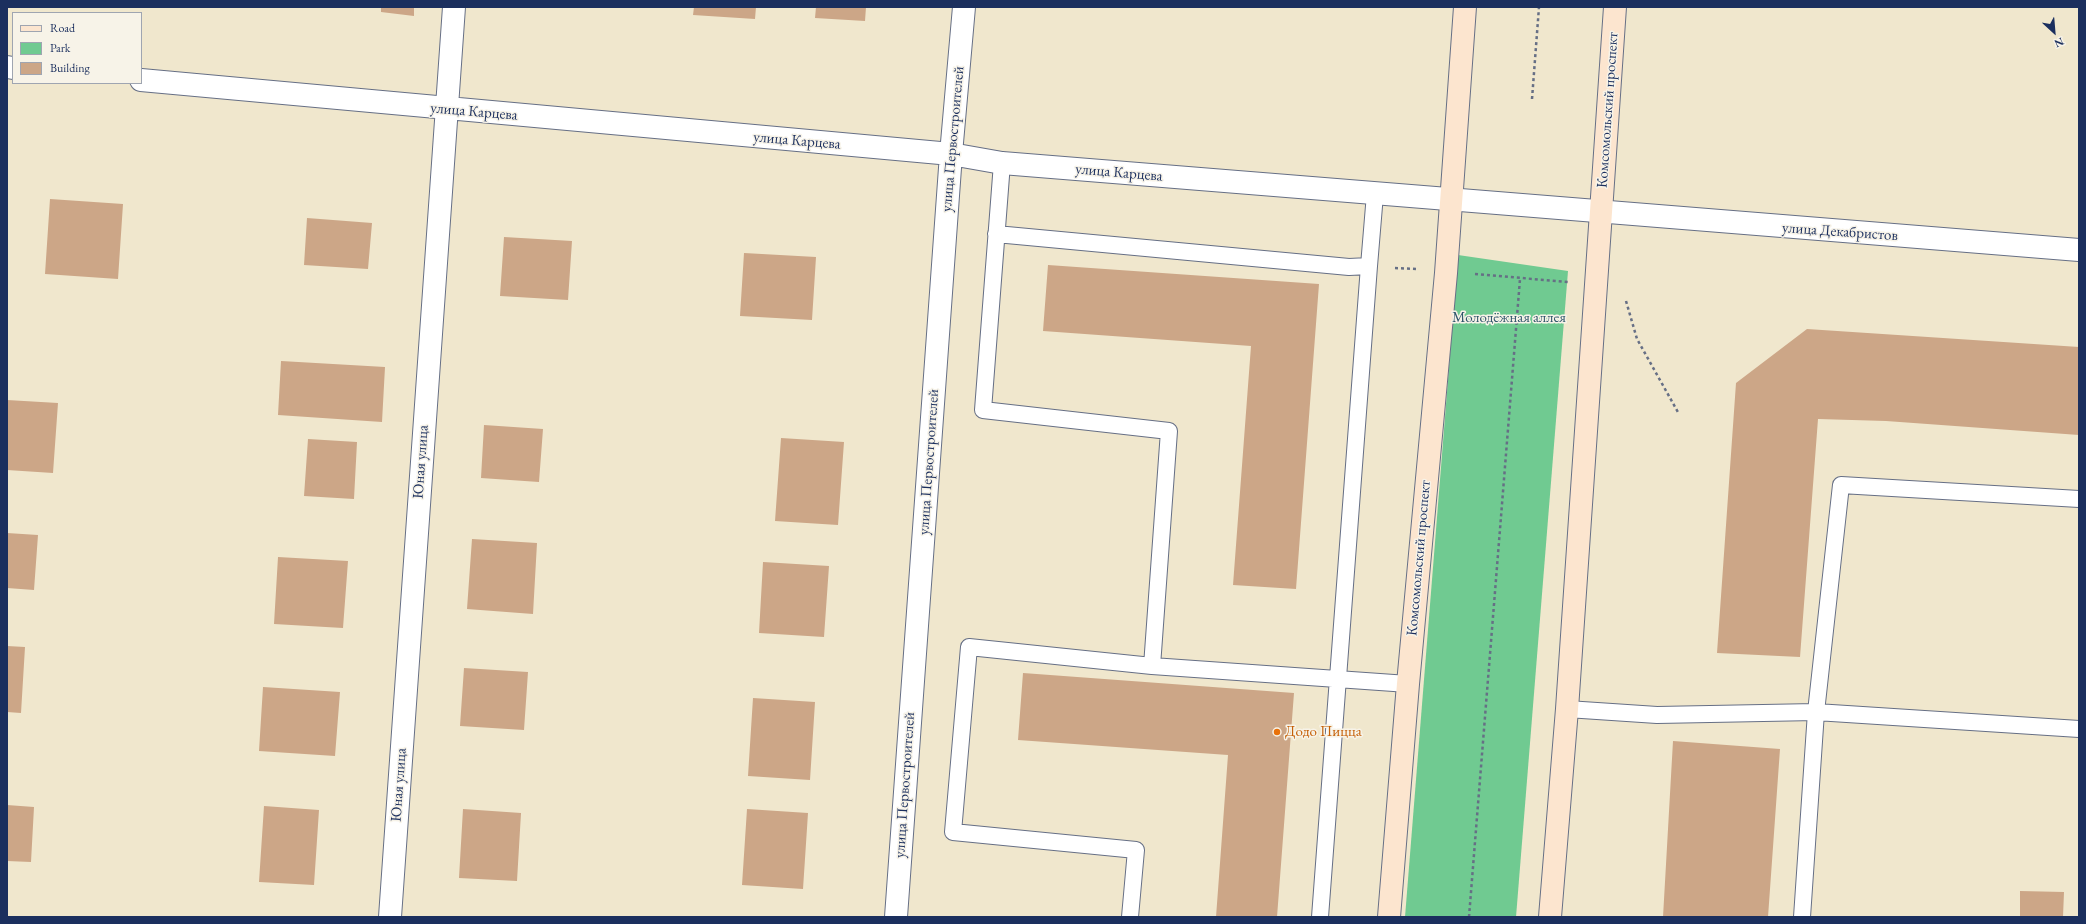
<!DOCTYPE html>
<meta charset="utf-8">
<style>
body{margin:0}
#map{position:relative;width:2086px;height:924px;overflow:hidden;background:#f0e7cd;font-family:"EB Garamond",serif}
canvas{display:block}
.frame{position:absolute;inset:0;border:8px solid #1b2f5e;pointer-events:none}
.legend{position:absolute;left:12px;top:12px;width:130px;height:72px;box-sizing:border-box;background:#f7f3e8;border:1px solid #9fa5b1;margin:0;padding:5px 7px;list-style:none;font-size:12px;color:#1b2f5e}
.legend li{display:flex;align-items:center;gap:8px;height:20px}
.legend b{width:20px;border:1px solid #9fa5b1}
.north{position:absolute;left:2034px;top:12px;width:40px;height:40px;-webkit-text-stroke:3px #f7f3e8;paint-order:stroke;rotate:154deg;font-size:11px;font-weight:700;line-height:16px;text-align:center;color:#1b2f5e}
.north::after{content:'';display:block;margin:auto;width:14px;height:18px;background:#1b2f5e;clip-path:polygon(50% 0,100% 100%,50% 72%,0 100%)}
</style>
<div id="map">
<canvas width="2086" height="924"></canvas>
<div class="frame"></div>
<ul class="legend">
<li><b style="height:5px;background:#fce5cf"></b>Road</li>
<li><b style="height:11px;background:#70ca91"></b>Park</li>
<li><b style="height:11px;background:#cca687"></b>Building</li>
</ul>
<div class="north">N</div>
</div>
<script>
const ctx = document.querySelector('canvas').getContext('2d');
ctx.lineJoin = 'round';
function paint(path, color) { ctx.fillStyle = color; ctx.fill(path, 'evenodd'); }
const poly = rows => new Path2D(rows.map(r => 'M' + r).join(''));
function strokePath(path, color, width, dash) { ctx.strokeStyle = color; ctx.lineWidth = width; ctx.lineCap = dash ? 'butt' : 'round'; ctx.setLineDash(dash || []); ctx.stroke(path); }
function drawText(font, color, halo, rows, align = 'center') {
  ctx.font = font + ' "EB Garamond",serif'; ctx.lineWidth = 3; ctx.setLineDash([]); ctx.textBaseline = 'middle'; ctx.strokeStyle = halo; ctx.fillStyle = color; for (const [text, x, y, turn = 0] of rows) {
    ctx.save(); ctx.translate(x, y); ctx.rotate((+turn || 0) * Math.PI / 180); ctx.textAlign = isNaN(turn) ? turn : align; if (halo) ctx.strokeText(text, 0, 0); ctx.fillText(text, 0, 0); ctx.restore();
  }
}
paint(poly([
 [1458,255,1568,271,1516,917,1405,917]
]), '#70ca91');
paint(poly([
 [381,7,414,7,414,16,381,12],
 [694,7,756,7,755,19,693,15],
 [816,7,866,7,865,21,815,18],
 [50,199,123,204,118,279,45,274],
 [307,218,372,223,368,269,304,265],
 [504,237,572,241,568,300,500,296],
 [744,253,816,257,812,320,740,316],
 [1048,265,1319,284,1296,589,1233,585,1251,346,1043,331],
 [1807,329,2079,347,2079,435,1886,421,1818,419,1800,657,1717,653,1736,383],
 [281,361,385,367,382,422,278,415],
 [7,400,58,403,53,473,7,470],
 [484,425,543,429,539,482,481,478],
 [781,438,844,442,838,525,775,521],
 [308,439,357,442,354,499,304,496],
 [7,533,38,535,34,590,7,588],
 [472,539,537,543,533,614,467,609],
 [278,557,348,561,343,628,274,624],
 [763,562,829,566,824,637,759,633],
 [7,646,25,647,21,713,7,712],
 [464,668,528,672,524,730,460,726],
 [1023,673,1294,693,1277,917,1216,917,1228,755,1018,740],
 [263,687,340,692,335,756,259,751],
 [753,698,815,702,810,780,748,776],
 [1673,741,1780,749,1768,917,1663,917],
 [7,805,34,807,31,862,7,861],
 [264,806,319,810,314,885,259,882],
 [463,809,521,813,517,881,459,878],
 [747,809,808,813,803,889,742,885],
 [2020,891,2064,892,2063,917,2020,917]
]), '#cca687');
const service = poly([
 [1002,163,983,410,1169,431,1152,666],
 [996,234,1349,267,1369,266,1375,194],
 [1567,709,1657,715,1816,712,2079,729],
 [1130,917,1136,850,953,832,969,647,1152,666,1408,684],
 [1320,917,1369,266],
 [1802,917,1816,712,1841,485,2079,499]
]);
const minor = poly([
 [7,67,13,68],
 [141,80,951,154,1002,163,2079,250],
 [390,917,454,7],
 [896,917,951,154,964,7]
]);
const secondary = poly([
 [1389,917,1408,684,1446,273,1465,7],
 [1550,917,1567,709,1615,7]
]);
strokePath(service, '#666f85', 18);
strokePath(minor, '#666f85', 24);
strokePath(secondary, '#666f85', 24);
strokePath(poly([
 [1532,99,1539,7],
 [1395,268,1416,269],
 [1475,274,1568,282],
 [1626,301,1637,339,1679,414],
 [1469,917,1520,279]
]), '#666f85', 2.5, [3, 3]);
strokePath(service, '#fff', 16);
strokePath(minor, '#fff', 22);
strokePath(secondary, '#fce5cf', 22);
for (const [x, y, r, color] of [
 [1277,732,4,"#e8710a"]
]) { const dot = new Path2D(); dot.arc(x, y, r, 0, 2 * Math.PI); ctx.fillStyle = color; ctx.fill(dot); strokePath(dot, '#f7f3e8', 1.5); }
drawText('15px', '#1b2f5e', '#f7f3e8', [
 ["Комсомольский проспект",1608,110,-86],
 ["улица Карцева",474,112,5],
 ["улица Первостроителей",953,139,-85],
 ["улица Карцева",797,141,5],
 ["улица Карцева",1119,173,5],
 ["улица Декабристов",1840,232,4],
 ["Юная улица",421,462,-86],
 ["улица Первостроителей",929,462,-86],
 ["Комсомольский проспект",1419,558,-85],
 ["Юная улица",399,785,-86],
 ["улица Первостроителей",905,785,-86]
]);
drawText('15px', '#30566b', '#f7f3e8', [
 ["Молодёжная аллея",1509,318]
]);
drawText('15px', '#c56008', '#f7f3e8', [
 ["Додо Пицца",1285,732]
], 'left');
</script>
